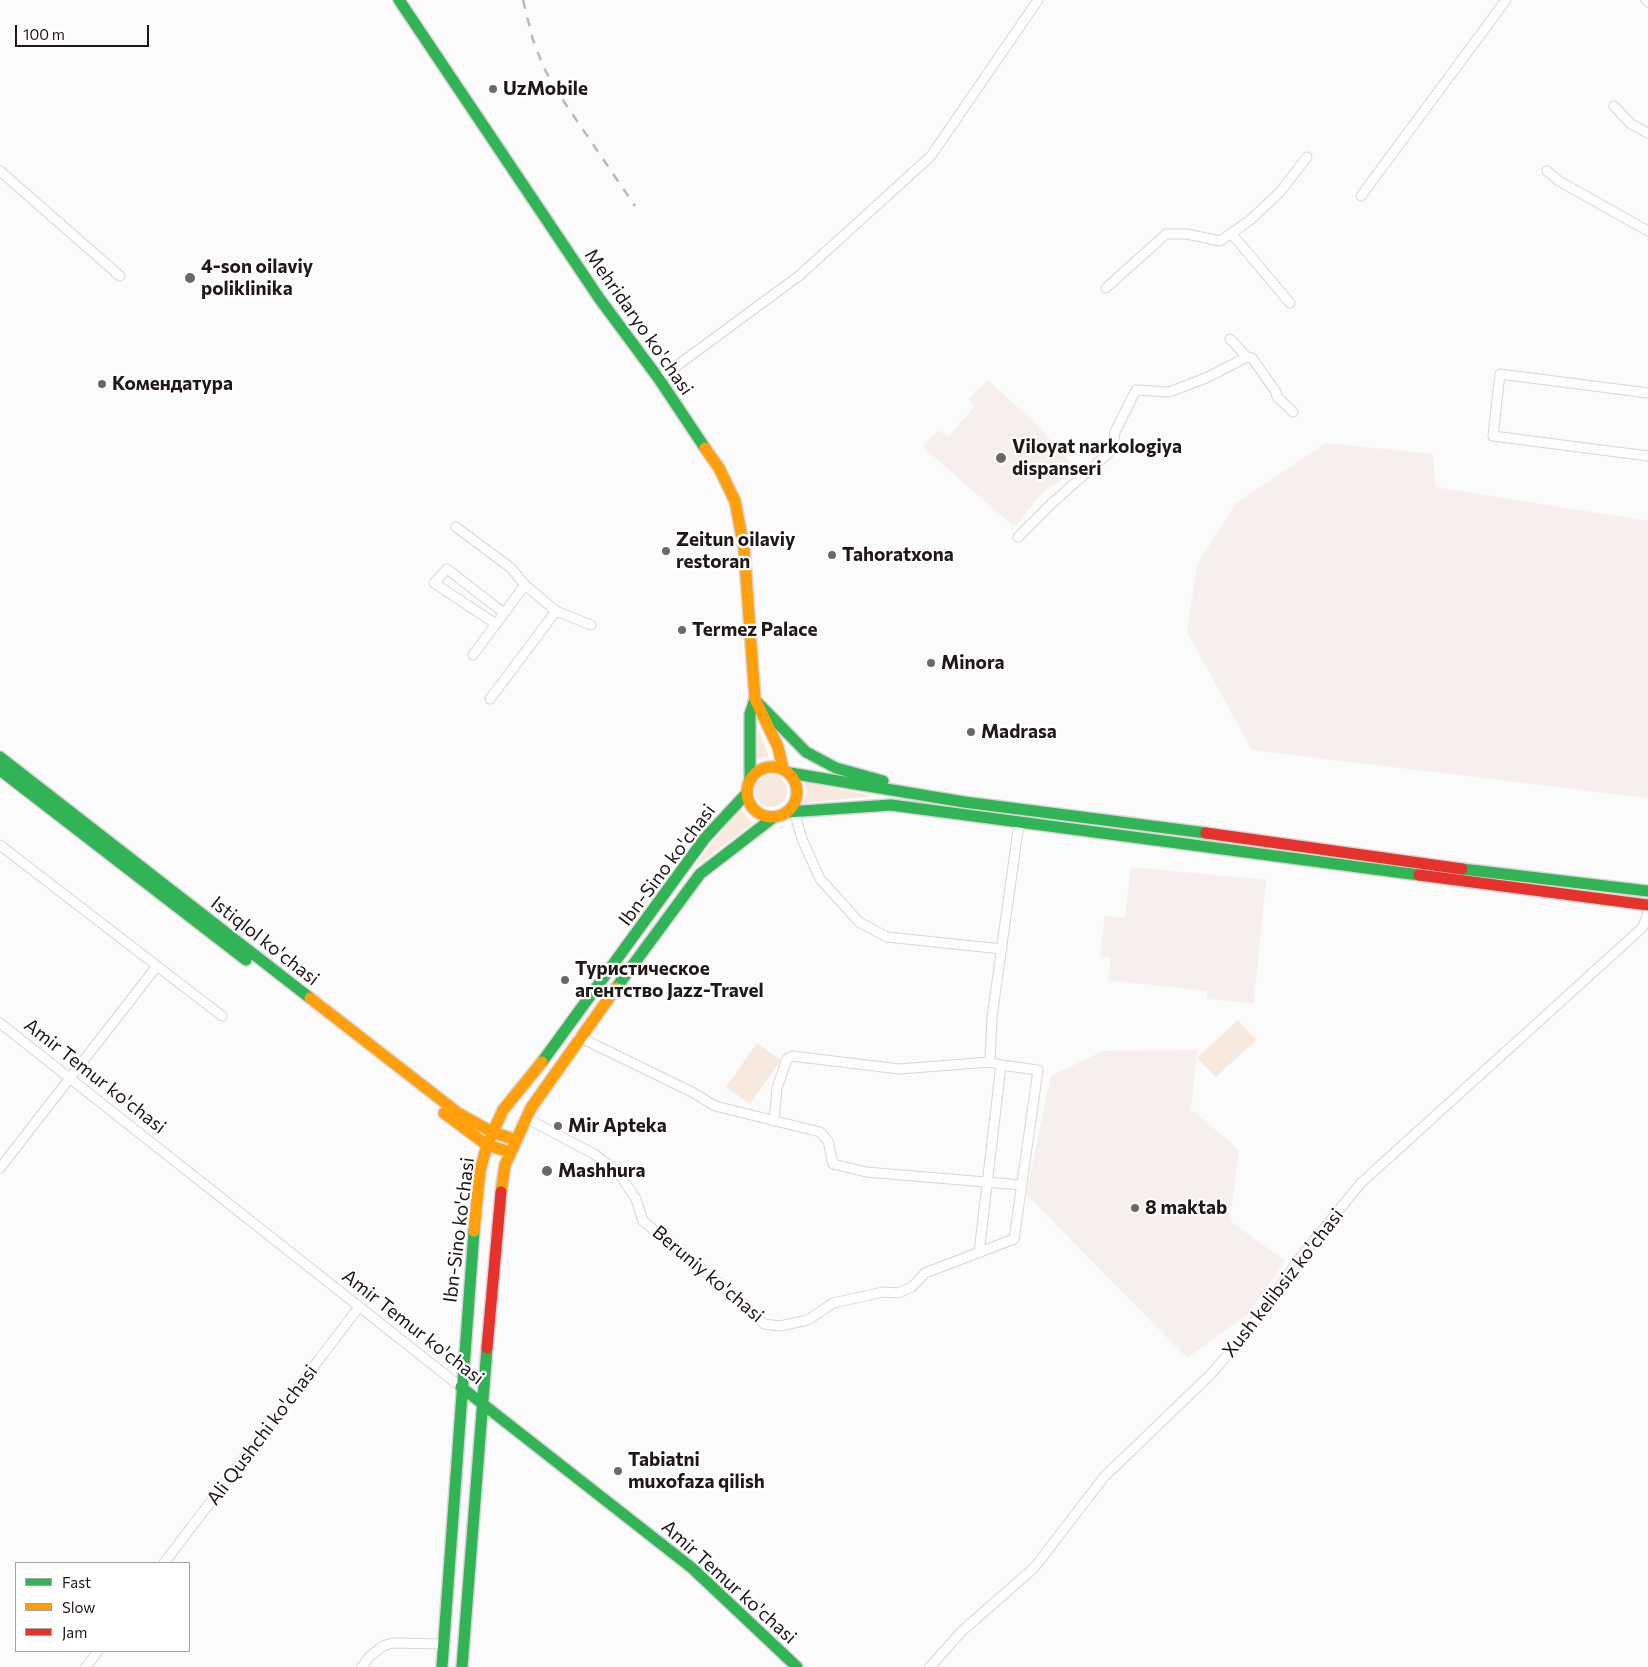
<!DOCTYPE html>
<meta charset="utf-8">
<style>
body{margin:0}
#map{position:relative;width:1648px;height:1667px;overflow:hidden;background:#fbfbfb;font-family:Commissioner,sans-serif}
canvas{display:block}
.legend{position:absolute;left:15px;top:1562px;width:175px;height:90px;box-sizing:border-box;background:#fff;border:1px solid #a6a2a2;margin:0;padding:6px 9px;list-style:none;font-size:15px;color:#211717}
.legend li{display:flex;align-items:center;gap:10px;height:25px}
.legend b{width:25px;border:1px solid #a6a2a2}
.scale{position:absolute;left:15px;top:25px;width:134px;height:22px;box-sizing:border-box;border:2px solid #211717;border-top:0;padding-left:6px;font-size:15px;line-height:18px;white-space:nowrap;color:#211717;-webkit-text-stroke:4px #fff;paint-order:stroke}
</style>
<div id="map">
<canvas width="1648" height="1667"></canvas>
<ul class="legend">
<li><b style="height:6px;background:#30b455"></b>Fast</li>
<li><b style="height:6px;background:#ff9f0a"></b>Slow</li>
<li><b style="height:6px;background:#e5322d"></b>Jam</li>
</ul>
<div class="scale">100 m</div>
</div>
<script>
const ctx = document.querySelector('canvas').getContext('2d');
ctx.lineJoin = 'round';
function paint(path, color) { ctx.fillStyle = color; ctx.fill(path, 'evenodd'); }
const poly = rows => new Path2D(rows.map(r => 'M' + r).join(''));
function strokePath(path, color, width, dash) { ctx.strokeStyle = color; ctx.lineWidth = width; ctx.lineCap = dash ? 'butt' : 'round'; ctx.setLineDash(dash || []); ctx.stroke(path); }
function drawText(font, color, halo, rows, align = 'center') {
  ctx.font = font + ' Commissioner,sans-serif'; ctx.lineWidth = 4.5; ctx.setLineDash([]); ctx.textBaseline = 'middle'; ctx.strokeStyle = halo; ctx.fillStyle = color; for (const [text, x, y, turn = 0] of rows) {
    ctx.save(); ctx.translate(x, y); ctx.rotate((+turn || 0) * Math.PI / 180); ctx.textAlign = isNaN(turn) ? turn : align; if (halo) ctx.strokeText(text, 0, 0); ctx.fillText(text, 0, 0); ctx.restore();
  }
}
paint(poly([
 [988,380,1037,425,1077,470,1043,492,1014,527,923,447,938,430,948,437,975,406,968,399],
 [1326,443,1433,454,1435,487,1648,521,1648,798,1252,750,1187,632,1197,565,1236,503],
 [1131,867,1266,880,1254,1003,1207,999,1207,991,1108,980,1111,957,1100,956,1105,916,1125,918],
 [1197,1050,1191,1109,1239,1150,1230,1221,1285,1261,1248,1314,1187,1358,1026,1194,1051,1076,1103,1051]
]), '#f7eeee');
paint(poly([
 [754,718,769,757,755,759],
 '755 791a16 16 0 1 1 32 0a16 16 0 1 1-32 0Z',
 [804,782,873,796,804,803,806,791],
 [740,809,753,823,691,870],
 [1238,1020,1256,1040,1216,1077,1197,1058],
 [757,1043,781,1060,750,1104,726,1087]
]), '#f8e9de');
const street = poly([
 [1646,0,1648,2],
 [1614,106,1631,124,1648,133],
 [0,171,120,276],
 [1547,171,1559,181,1648,231],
 [1361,196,1506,0],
 [1231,233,1290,303],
 [1106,288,1166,234,1187,234,1220,241,1249,221,1280,192,1307,157],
 [1230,339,1247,357],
 [659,379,800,275,931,156,1038,0],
 [1648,393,1500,374,1493,436,1648,456],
 [456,527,511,568,525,585],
 [1018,537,1050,505,1112,450,1115,432,1136,390,1169,392,1206,378,1247,357,1252,358,1276,392,1277,397,1293,412],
 [496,624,434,583,447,569,504,613],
 [473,655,525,585,556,611,591,625],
 [490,699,556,611],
 [794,811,802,839,820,879,859,922,887,937,1002,949],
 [0,845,222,1016],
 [0,1023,461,1387],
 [579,1037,692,1092,715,1106,820,1132,828,1141,833,1164,866,1172,1021,1185],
 [526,1118,594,1154,618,1172,636,1199,643,1221,736,1297,764,1324,780,1326,808,1320,833,1303,883,1292,898,1293,912,1287,925,1273,1014,1239,1038,1070,1001,1065],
 [774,1121,777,1088,787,1059,792,1056,899,1069,990,1062],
 [0,1168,157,966],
 [979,1253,1001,1065,990,1062,992,1017,1019,823],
 [164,1563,359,1307],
 [86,1667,98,1651],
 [362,1667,369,1657,383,1646,392,1643,444,1644],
 [930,1667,962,1631,1034,1568,1104,1477,1210,1375,1245,1335,1303,1254,1361,1183,1643,927,1648,913]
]);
const fast = poly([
 [399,0,599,298,659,379,705,448],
 [757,702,806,752,836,768,883,781],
 [0,757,310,998],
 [0,770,246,960],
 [790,773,964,802,1206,833],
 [750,780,750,714,755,699],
 [787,812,891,805,1419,875],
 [1462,869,1648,891],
 [616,988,700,874,774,817],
 [542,1062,705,838,747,793],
 [461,1387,692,1568,797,1667],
 [442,1667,474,1231],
 [462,1667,487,1348]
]);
const slow = poly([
 [705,448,719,468,735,501,744,548,755,699,778,747,783,769],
 '747 792a25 25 0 1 1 50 0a25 25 0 1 1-50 0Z',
 [310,998,458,1113,492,1132,516,1140],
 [444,1113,487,1145,510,1152],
 [501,1192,505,1165,531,1108,616,988],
 [474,1231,480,1171,487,1145,503,1110,542,1062]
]);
const jam = poly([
 [1206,833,1462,869],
 [1419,875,1648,905],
 [487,1348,501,1192]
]);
strokePath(street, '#dbd5d5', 11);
strokePath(fast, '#dbd5d5', 14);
strokePath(slow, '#dbd5d5', 14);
strokePath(jam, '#dbd5d5', 14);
strokePath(street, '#fefefe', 9);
strokePath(fast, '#30b455', 11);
strokePath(slow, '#ff9f0a', 11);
strokePath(jam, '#e5322d', 11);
strokePath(poly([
 [523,0,533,40,543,66,556,90,635,206]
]), '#bab8b8', 2.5, [9, 9]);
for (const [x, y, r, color] of [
 [493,89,5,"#6d6767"],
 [190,278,6,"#6d6767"],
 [102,384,5,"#6d6767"],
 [1001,458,6,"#6d6767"],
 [666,551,5,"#6d6767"],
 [832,555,5,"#6d6767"],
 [682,630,5,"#6d6767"],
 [931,663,5,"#6d6767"],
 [971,732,5,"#6d6767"],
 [565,980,5,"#6d6767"],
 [558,1126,5,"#6d6767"],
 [547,1171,6,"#6d6767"],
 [1135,1208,5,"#6d6767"],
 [618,1471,5,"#6d6767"]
]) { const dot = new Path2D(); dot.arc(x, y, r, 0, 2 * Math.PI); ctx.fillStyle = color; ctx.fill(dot); strokePath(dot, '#fff', 2); }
drawText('bold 19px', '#211717', '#fff', [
 ["UzMobile",503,89],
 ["4-son oilaviy",201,267],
 ["poliklinika",201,289],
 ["Комендатура",112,384],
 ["Viloyat narkologiya",1012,447],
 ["dispanseri",1012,469],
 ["Zeitun oilaviy",676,540],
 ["restoran",676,562],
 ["Tahoratxona",842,555],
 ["Termez Palace",692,630],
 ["Minora",941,663],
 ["Madrasa",981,732],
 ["Туристическое",575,969],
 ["агентство Jazz-Travel",575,991],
 ["Mir Apteka",568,1126],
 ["Mashhura",558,1171],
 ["8 maktab",1145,1208],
 ["Tabiatni",628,1460],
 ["muxofaza qilish",628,1482]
], 'left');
drawText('19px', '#211717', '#fff', [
 ["Мehridaryo ko'chasi",639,322,55],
 ["Ibn-Sino ko'chasi",667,865,-53],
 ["Istiqlol ko'chasi",265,941,38],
 ["Amir Temur ko'chasi",95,1076,38],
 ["Ibn-Sino ko'chasi",459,1230,-83],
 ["Beruniy ko'chasi",708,1274,40],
 ["Xush kelibsiz ko'chasi",1283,1283,-52],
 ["Amir Temur ko'chasi",413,1327,38],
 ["Ali Qushchi ko'chasi",262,1435,-53],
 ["Amir Temur ko'chasi",729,1582,42]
]);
</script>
